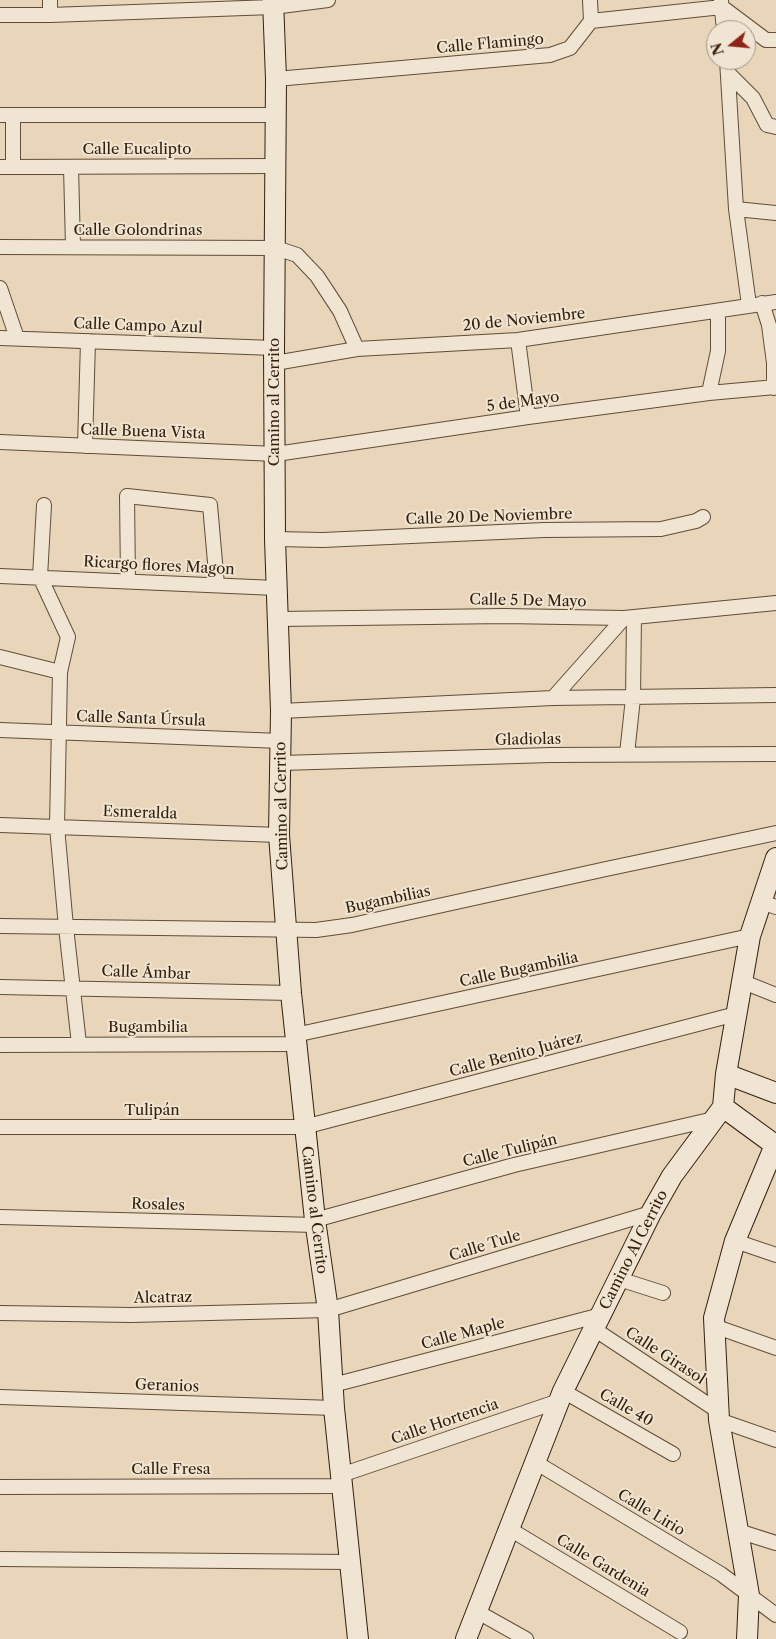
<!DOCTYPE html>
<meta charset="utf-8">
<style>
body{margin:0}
#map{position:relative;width:776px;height:1639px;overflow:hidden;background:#e8d5ba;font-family:"Libre Caslon Text",serif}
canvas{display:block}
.north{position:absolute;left:706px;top:20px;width:50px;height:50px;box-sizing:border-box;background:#f0e4d2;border:1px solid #a59683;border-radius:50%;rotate:253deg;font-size:14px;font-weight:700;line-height:20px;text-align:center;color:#34200c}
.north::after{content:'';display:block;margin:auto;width:18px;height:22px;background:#8f2418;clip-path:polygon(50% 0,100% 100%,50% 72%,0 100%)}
</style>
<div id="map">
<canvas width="776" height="1639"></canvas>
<div class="north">N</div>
</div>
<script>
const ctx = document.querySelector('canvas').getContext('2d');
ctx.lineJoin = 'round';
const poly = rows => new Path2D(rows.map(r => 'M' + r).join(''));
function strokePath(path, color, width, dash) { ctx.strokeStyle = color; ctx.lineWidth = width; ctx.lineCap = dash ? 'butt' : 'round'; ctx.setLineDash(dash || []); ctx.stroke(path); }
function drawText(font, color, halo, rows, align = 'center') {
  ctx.font = font + ' "Libre Caslon Text",serif'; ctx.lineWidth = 4; ctx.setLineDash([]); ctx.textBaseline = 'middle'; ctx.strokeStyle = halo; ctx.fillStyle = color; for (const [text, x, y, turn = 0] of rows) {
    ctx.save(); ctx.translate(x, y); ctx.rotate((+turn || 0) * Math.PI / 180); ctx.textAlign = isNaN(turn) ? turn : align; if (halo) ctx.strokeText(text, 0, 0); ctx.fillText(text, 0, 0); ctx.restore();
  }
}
const street = poly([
 [590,0,591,21],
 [721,1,724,30],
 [0,15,50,15,273,7,328,0],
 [50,15,50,0],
 [727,60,736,209,749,305],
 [729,74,753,98,767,125,776,127],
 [276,79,550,55,570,48,591,21,722,7,766,40,776,40],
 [0,115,276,115],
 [0,167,275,166],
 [13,167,13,115],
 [71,167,73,247],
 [736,209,776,213],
 [0,247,276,248,297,255,317,276,340,311,357,349],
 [0,288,17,338],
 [762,303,769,325,774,363,774,388],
 [0,338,274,348],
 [518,340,528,417],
 [275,363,357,349,518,340,776,302],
 [709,393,718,351,718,311],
 [0,442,276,454,528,417,709,393,776,387],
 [85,446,88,341],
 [44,505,40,577,68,637,60,672,57,827,66,927,79,1044],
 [275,539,323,540,544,530,661,529,696,521,703,517],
 [0,576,276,588],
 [128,581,127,496,210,505,217,585],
 [279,619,504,616,624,618,776,603],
 [0,657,60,672],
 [553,698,624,618],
 [281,711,553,698,776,695],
 [0,730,281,741],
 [627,754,633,698,634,617],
 [281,763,551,755,776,754],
 [0,825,279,835],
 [761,902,776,907],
 [0,926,316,930,352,925,606,869,776,833],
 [741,981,776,995],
 [0,987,291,993],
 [295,1035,750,936],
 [0,1045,296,1044],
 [0,1127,304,1127,736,1014],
 [0,1217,316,1225],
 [315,1220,514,1165,714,1119],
 [735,1241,776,1255],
 [619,1279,663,1293],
 [0,1313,131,1315,328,1310,651,1213],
 [714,1326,776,1348],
 [594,1329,718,1411],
 [333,1385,601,1315],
 [563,1391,673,1454],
 [0,1397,334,1408],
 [719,1420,776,1440],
 [535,1462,721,1574,776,1615],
 [341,1475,559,1401],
 [0,1487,342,1486],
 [508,1528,680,1632],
 [738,1531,776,1543],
 [0,1559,350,1562],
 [476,1611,526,1639]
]);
const secondary = poly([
 [273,0,276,79,274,348,275,539,281,711,279,835,291,993,315,1220,328,1310,334,1408,358,1639],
 [726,1074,776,1093],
 [723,1107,775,1145,735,1241,714,1318,719,1420,749,1595,747,1639],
 [466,1639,563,1391,651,1213,672,1176,723,1107,726,1074,750,936,776,858]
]);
strokePath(street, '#614d38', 16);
strokePath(secondary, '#34200c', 22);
strokePath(street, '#f0e4d2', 14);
strokePath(secondary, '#f0e4d2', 20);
drawText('15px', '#34200c', '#f0e4d2', [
 ["Calle Flamingo",490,44,-5],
 ["Calle Eucalipto",137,150],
 ["Calle Golondrinas",138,231],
 ["20 de Noviembre",524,320,-6],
 ["Calle Campo Azul",138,326,2],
 ["Camino al Cerrito",275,402,-90],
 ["5 de Mayo",523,402,-8],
 ["Calle Buena Vista",143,432,2],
 ["Calle 20 De Noviembre",489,517,-2],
 ["Ricargo flores Magon",159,566,3],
 ["Calle 5 De Mayo",528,601,1],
 ["Calle Santa Úrsula",141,719,2],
 ["Gladiolas",528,740,-1],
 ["Camino al Cerrito",282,806,-91],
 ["Esmeralda",140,813,2],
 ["Bugambilias",388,900,-12],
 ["Calle Bugambilia",519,970,-12],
 ["Calle Ámbar",146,973,2],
 ["Bugambilia",148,1028],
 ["Calle Benito Juárez",516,1055,-15],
 ["Tulipán",152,1111],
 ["Calle Tulipán",510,1151,-14],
 ["Rosales",158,1205,2],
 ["Camino al Cerrito",314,1210,83],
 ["Calle Tule",485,1246,-17],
 ["Camino Al Cerrito",634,1250,-63],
 ["Alcatraz",163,1298,-1],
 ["Calle Maple",463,1334,-15],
 ["Calle Girasol",665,1356,33],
 ["Geranios",167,1386,2],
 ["Calle 40",626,1408,30],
 ["Calle Hortencia",445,1422,-19],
 ["Calle Fresa",171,1470],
 ["Calle Lirio",651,1513,31],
 ["Calle Gardenia",603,1566,31]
]);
</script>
